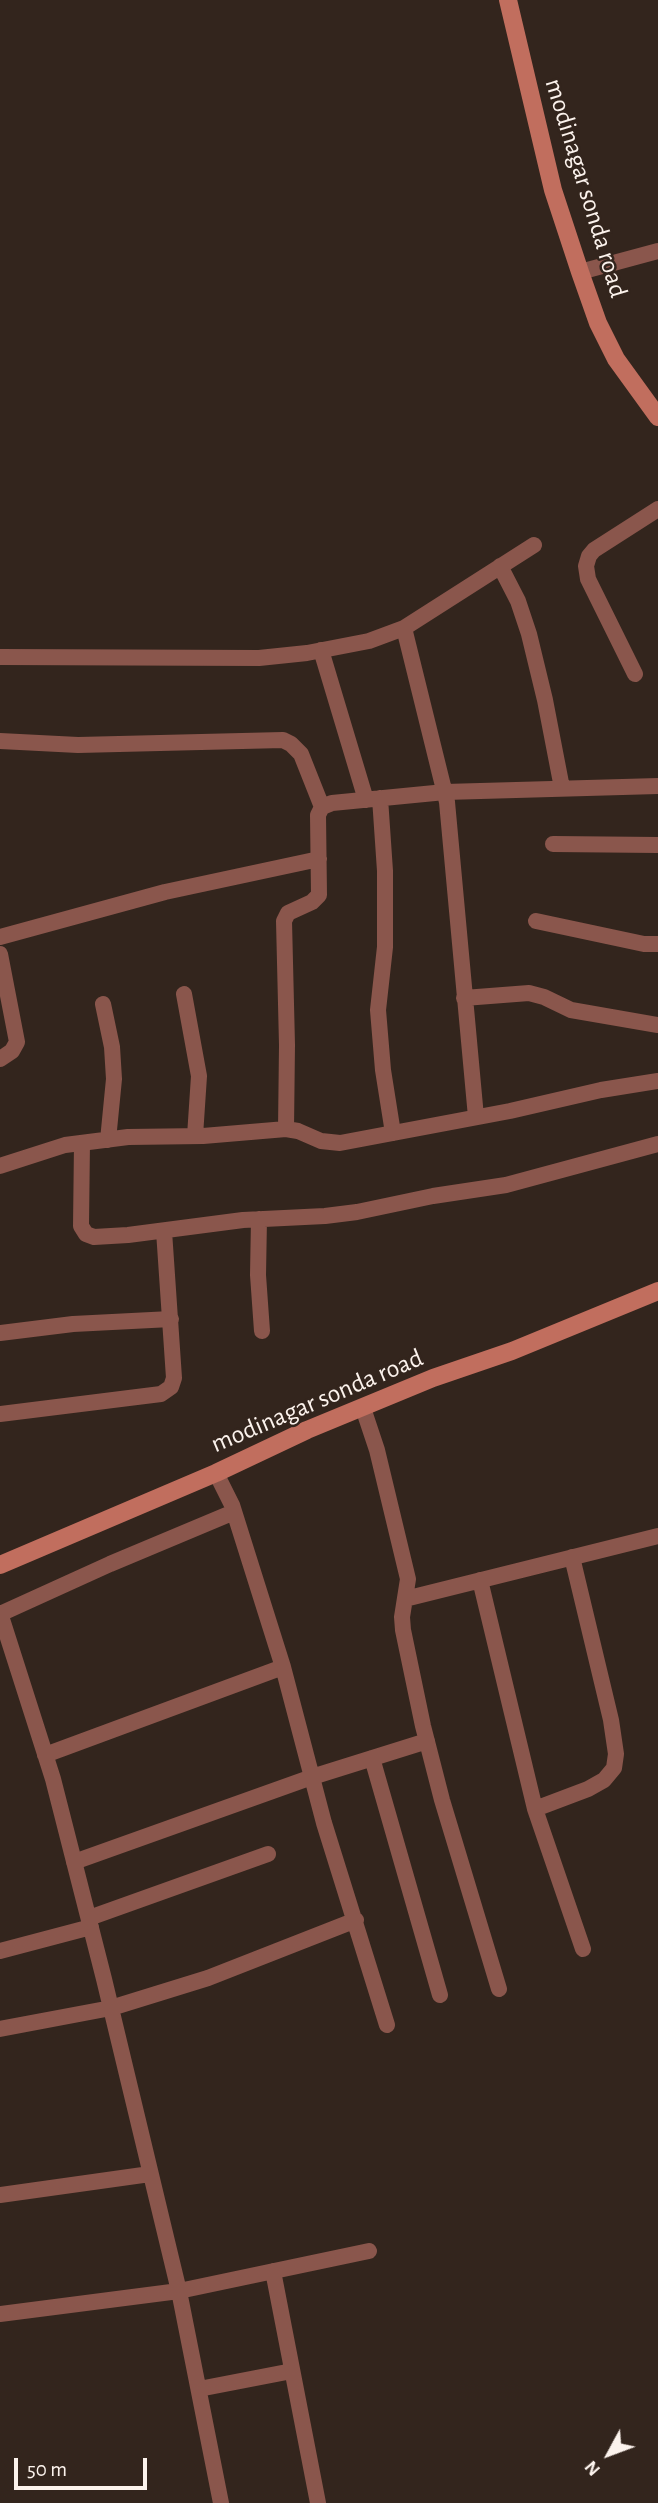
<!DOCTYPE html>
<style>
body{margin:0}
#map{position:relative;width:658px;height:2503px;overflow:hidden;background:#33251d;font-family:"Alegreya Sans",sans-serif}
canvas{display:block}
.north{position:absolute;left:574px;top:2419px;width:70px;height:70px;-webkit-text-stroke:5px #33251d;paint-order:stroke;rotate:229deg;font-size:19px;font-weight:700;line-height:28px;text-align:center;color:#fcf3ed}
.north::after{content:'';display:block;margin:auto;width:24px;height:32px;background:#fcf3ed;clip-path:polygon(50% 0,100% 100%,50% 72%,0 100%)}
.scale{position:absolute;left:14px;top:2458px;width:133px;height:32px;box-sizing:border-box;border:4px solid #fcf3ed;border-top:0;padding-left:9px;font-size:21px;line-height:24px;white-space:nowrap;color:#fcf3ed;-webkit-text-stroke:5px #33251d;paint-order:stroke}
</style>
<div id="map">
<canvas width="658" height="2503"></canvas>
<div class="north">N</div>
<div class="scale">50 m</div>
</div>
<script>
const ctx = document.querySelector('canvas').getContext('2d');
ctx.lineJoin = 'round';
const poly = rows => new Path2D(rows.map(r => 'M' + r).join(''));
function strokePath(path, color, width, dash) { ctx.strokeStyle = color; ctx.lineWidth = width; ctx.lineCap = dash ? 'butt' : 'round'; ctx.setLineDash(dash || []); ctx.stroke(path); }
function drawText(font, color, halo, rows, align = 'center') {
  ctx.font = font + ' "Alegreya Sans",sans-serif'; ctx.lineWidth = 5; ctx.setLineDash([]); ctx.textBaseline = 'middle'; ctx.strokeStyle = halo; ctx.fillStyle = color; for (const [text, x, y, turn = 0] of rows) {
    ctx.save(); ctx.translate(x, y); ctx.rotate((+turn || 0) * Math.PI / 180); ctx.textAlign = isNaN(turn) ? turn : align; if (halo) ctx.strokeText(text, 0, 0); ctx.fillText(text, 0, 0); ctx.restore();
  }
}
strokePath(poly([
 [580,272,658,251],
 [500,566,518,601,529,634,545,700,562,788],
 [404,628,447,802,476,1117],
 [321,650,366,800],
 [0,657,259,658,307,653,369,641,404,628,534,545],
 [635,674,588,579,586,566,589,556,594,550,658,509],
 [0,741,78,745,283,740,291,744,301,754,322,807],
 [380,798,385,871,385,947,378,1010,383,1070,393,1133],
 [553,844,658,845],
 [536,921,644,944,658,944],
 [0,937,165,892,319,859],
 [0,954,17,1042,12,1051,0,1059],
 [184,994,199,1076,195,1136],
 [464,998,529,993,544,997,571,1010,658,1025],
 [103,1004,112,1047,114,1079,108,1140],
 [286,1129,287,1045,284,921,288,913,312,902,319,895,318,815,322,807,332,803,445,792,658,786],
 [82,1143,81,1226,86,1234,94,1237,128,1235,243,1220,325,1216,357,1212,433,1196,506,1185,658,1144],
 [0,1166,65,1145,128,1137,203,1136,286,1129,298,1131,321,1141,340,1143,510,1111,601,1090,658,1081],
 [259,1219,258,1275,262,1331],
 [0,1333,73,1324,171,1319],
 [363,1408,377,1450,408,1579,402,1617,403,1630,423,1726,442,1800,499,1989],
 [0,1414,161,1394,171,1387,174,1378,164,1231],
 [216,1473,232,1505,283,1667,324,1823,387,2025],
 [480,1580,535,1809,583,1949],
 [405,1599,658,1536],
 [0,1613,53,1779,104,1979,179,2291,221,2503],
 [0,1614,110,1564,234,1512],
 [45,1755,283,1667],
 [372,1758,440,1995],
 [535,1809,588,1789,604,1780,614,1768,616,1754,611,1720,572,1557],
 [74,1862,312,1777,427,1741],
 [89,1918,268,1854],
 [0,1951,91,1927],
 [0,2029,111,2008,208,1978,356,1920],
 [0,2195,150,2174],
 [273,2271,318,2503],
 [0,2314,179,2291,369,2251],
 [199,2389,292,2371]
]), '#8a564c', 16);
strokePath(poly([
 [508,0,553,190,580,272,598,323,616,359,658,417],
 [0,1565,216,1473,307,1430,433,1378,512,1351,658,1291]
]), '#c16e5e', 18);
drawText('26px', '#fcf3ed', '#33251d', [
 ["modinagar sonda road",586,188,73],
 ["modinagar sonda road",317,1401,-23]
]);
</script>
